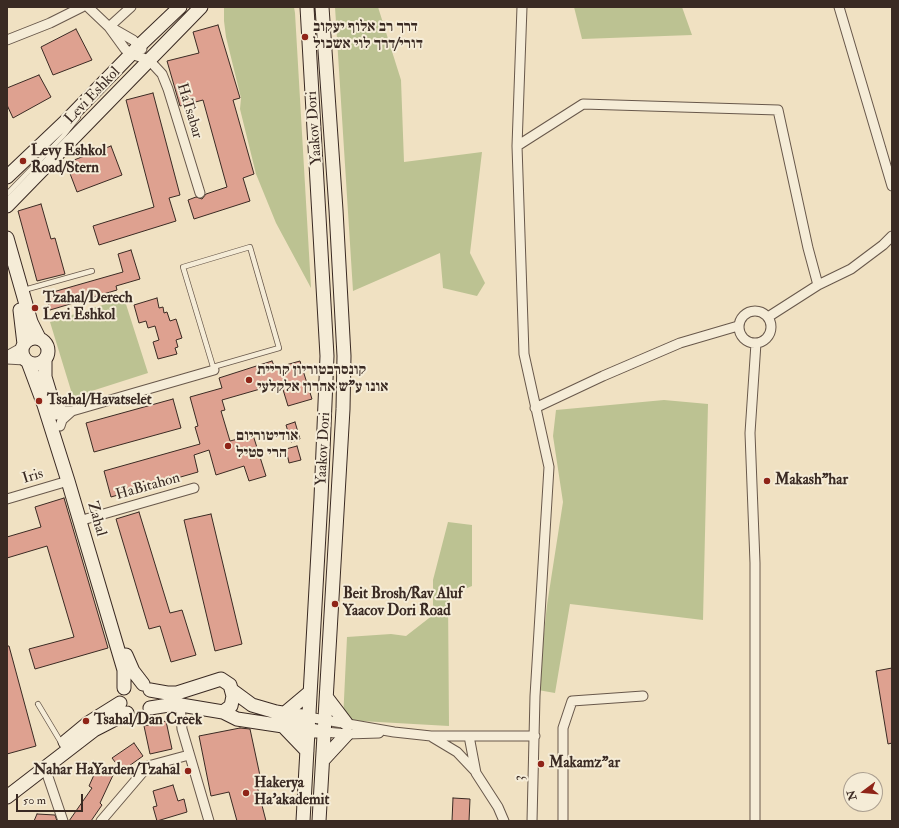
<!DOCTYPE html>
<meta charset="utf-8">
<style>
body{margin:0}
#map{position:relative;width:899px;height:828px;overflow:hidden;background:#f0e1c2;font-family:"IM FELL Double Pica",serif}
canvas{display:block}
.frame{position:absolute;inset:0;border:8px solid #3a2a23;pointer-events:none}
.north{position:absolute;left:843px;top:772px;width:40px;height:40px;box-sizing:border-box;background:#f5ecd7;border:1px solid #aa9e8f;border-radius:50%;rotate:254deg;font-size:11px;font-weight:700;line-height:16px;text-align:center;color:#3a2a23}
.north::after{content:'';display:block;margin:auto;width:14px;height:18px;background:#8f2418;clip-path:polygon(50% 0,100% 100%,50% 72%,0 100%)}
.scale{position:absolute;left:16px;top:794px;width:67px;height:18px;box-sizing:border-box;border:2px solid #3a2a23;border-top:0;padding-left:5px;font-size:12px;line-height:14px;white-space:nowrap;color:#3a2a23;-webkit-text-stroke:3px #f5ecd7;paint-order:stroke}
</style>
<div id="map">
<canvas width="899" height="828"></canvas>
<div class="frame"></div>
<div class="north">N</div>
<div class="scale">50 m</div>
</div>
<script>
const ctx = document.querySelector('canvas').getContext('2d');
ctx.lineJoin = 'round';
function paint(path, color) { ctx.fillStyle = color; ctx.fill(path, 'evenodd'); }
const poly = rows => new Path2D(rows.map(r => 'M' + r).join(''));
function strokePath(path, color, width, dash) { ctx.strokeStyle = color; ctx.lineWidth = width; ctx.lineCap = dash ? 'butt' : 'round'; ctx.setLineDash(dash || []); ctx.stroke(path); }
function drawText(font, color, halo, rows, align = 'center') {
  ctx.font = font + ' "IM FELL Double Pica","Frank Ruhl Libre",serif'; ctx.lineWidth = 4; ctx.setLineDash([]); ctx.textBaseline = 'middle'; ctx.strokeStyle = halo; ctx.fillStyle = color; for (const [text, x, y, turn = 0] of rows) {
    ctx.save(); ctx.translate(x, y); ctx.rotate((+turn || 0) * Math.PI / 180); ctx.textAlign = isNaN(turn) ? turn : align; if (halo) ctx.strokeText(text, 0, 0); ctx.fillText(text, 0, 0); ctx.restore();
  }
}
paint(poly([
 [294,7,295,13,311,288,276,223,256,174,240,109,241,98,226,37,224,21,224,7],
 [335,7,378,7,401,80,404,162,482,152,470,253,485,283,477,296,443,288,440,253,353,291],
 [574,7,682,7,692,35,582,39],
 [124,298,148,373,73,397,50,322],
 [664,400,708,404,703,620,570,604,555,693,538,690,547,605,563,502,553,436,556,410],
 [448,522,472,525,472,586,448,596,449,726,343,720,347,637,391,634,406,636,433,615,433,580]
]), '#bcc292');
const building = poly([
 [218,25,240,98,233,100,254,174,243,178,250,201,194,219,188,200,196,197,202,199,206,194,227,187,203,100,180,106,167,61,199,53,193,32,218,25],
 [76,29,92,60,53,75,41,47,76,29],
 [39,75,51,97,13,118,7,105,7,88,39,75],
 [153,93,180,195,169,198,176,221,99,245,93,226,154,207,126,100,153,93],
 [111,146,122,175,77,192,66,163,111,146],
 [41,204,51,239,55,238,65,274,37,281,18,211,41,204],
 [131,250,140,279,116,286,117,290,50,310,46,294,123,272,118,254,131,250],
 [157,298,159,308,163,307,164,313,167,312,170,321,176,319,182,338,176,340,178,347,175,348,177,354,158,359,153,342,159,340,155,326,148,328,146,321,139,323,134,305,157,298],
 [272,361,275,368,300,361,312,399,288,406,281,383,222,400,225,410,221,411,230,441,253,435,266,476,249,481,244,466,216,475,209,450,194,455,198,472,111,497,104,471,200,444,195,427,198,426,190,397,222,388,219,378,272,361],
 [173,399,181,428,94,452,86,423,173,399],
 [295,422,300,439,291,442,286,425,295,422],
 [297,446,301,460,289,463,286,449,297,446],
 [64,498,108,648,35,669,29,649,74,637,47,546,7,558,7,537,41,527,35,507,64,498],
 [139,512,170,613,182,610,196,655,171,662,160,626,149,629,116,519,139,512],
 [211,514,242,644,215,651,184,520,211,514],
 [7,646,9,646,36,746,7,754,7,646],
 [892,668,892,743,888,744,876,671,892,668],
 [166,721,172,749,150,754,144,726,166,721],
 [240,728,250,729,262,785,257,786,266,821,237,821,229,792,211,796,199,736,240,728],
 [134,743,143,756,122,771,112,758,134,743],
 [98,766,114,773,100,803,102,805,91,821,69,821,92,788,89,786,98,766],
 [173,785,178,801,184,799,187,812,157,821,153,807,157,806,153,791,173,785],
 [453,798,470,799,469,821,452,821,453,798],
 [37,814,55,815,57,821,34,821,37,814]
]);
paint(building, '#dea190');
strokePath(building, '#3a2a23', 1);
const lane = poly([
 [7,194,63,136,78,117],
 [24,290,92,271],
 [213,367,279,348,250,247,183,267,214,370],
 [38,704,62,744]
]);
const street = poly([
 [88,7,109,27,125,49,131,54,149,60,162,74,168,89,200,193],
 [522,7,517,146,524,354,549,467,535,696,532,821],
 [839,7,892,186],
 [109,27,131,7],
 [112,28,133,40,142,49],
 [7,40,50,23,82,7],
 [517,146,583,104,778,110,808,248,818,285,768,317],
 [818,285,851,269,883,245,892,236],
 '739 327a16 16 0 1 1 32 0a16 16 0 1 1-32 0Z',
 [7,356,23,347],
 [7,359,25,360],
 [54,407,65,411,72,411,214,370],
 [535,408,603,376,680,343,738,326],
 [60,426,62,420,72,411],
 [7,499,68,481],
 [86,519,194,488],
 [180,704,182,729,209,821],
 [308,717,394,732,431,736,535,736],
 [325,732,347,734,379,733],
 [469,736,476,773,498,807,504,821],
 [432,737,457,752,475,771],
 [45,768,63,821],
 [101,821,148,766,189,755],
 [563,821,563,728,572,701,643,696],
 [755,821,755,563,750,433,756,343]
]);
const secondary = poly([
 [7,177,66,121,139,46,180,7],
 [7,206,201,7],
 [7,238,31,322,39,338],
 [20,310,24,344],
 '22 351a13 13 0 1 1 26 0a13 13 0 1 1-26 0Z',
 [45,361,45,377,56,413],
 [28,362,44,405,68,481,124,670,124,688],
 [126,655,133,671,143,684],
 [233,691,252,705,276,712,308,717],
 [327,698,346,723],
 [150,708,175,704,223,712,231,706,233,696,230,685,221,679,177,693,167,693,150,690],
 [223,712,237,719,316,731],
 [285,713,310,692],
 [283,726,307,751],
 [65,742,88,723,120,703],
 [323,760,347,734],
 [7,797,94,730,127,713],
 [303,821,321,498,327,356,307,7],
 [319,821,343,409,344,356,336,210,322,7]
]);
strokePath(lane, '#68584b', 6);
strokePath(street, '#68584b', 11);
strokePath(secondary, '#3a2a23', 15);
strokePath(lane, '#f5ecd7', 4.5);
strokePath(street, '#f5ecd7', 9);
strokePath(secondary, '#f5ecd7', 13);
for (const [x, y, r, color] of [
 [305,37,4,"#8f2418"],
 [23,161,4,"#8f2418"],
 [35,308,4,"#8f2418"],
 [249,380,4,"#8f2418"],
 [39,401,4,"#8f2418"],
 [228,446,4,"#8f2418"],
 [767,481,4,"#8f2418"],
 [335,604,4,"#8f2418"],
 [86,721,4,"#8f2418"],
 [541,764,4,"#8f2418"],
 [188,771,4,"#8f2418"],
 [246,793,4,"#8f2418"]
]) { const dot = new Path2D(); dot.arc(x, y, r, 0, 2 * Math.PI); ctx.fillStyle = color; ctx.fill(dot); strokePath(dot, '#f5ecd7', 1.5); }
drawText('bold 15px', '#3a2a23', '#f5ecd7', [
 ["דרך רב אלוף יעקוב",313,28],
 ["דורי/דרך לוי אשכול",313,45],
 ["Levy Eshkol",31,152],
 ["Road/Stern",31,169],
 ["Tzahal/Derech",43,299],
 ["Levi Eshkol",43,316],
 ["קונסרבטוריון קריית",257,371],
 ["אונו ע\"ש אהרון אלקלעי",257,388],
 ["Tsahal/Havatselet",47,401],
 ["אודיטוריום",236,437],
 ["הרי סטיל",236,454],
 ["Makash\"har",775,481],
 ["Beit Brosh/Rav Aluf",343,595],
 ["Yaacov Dori Road",343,612],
 ["Tsahal/Dan Creek",94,721],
 ["Makamz\"ar",549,764],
 ["Nahar HaYarden/Tzahal",180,771,"right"],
 ["Hakerya",254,784],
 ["Ha'akademit",254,801]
], 'left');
drawText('15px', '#3a2a23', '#f5ecd7', [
 ["Levi Eshkol",93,96,-46],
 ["HaTsabar",189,111,73],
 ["Yaakov Dori",315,128,-94],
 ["Yaakov Dori",324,449,-87],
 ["Iris",33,477,-17],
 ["HaBitahon",148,487,-16],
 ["Zahal",96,519,74],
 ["3",520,778,-88]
]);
</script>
